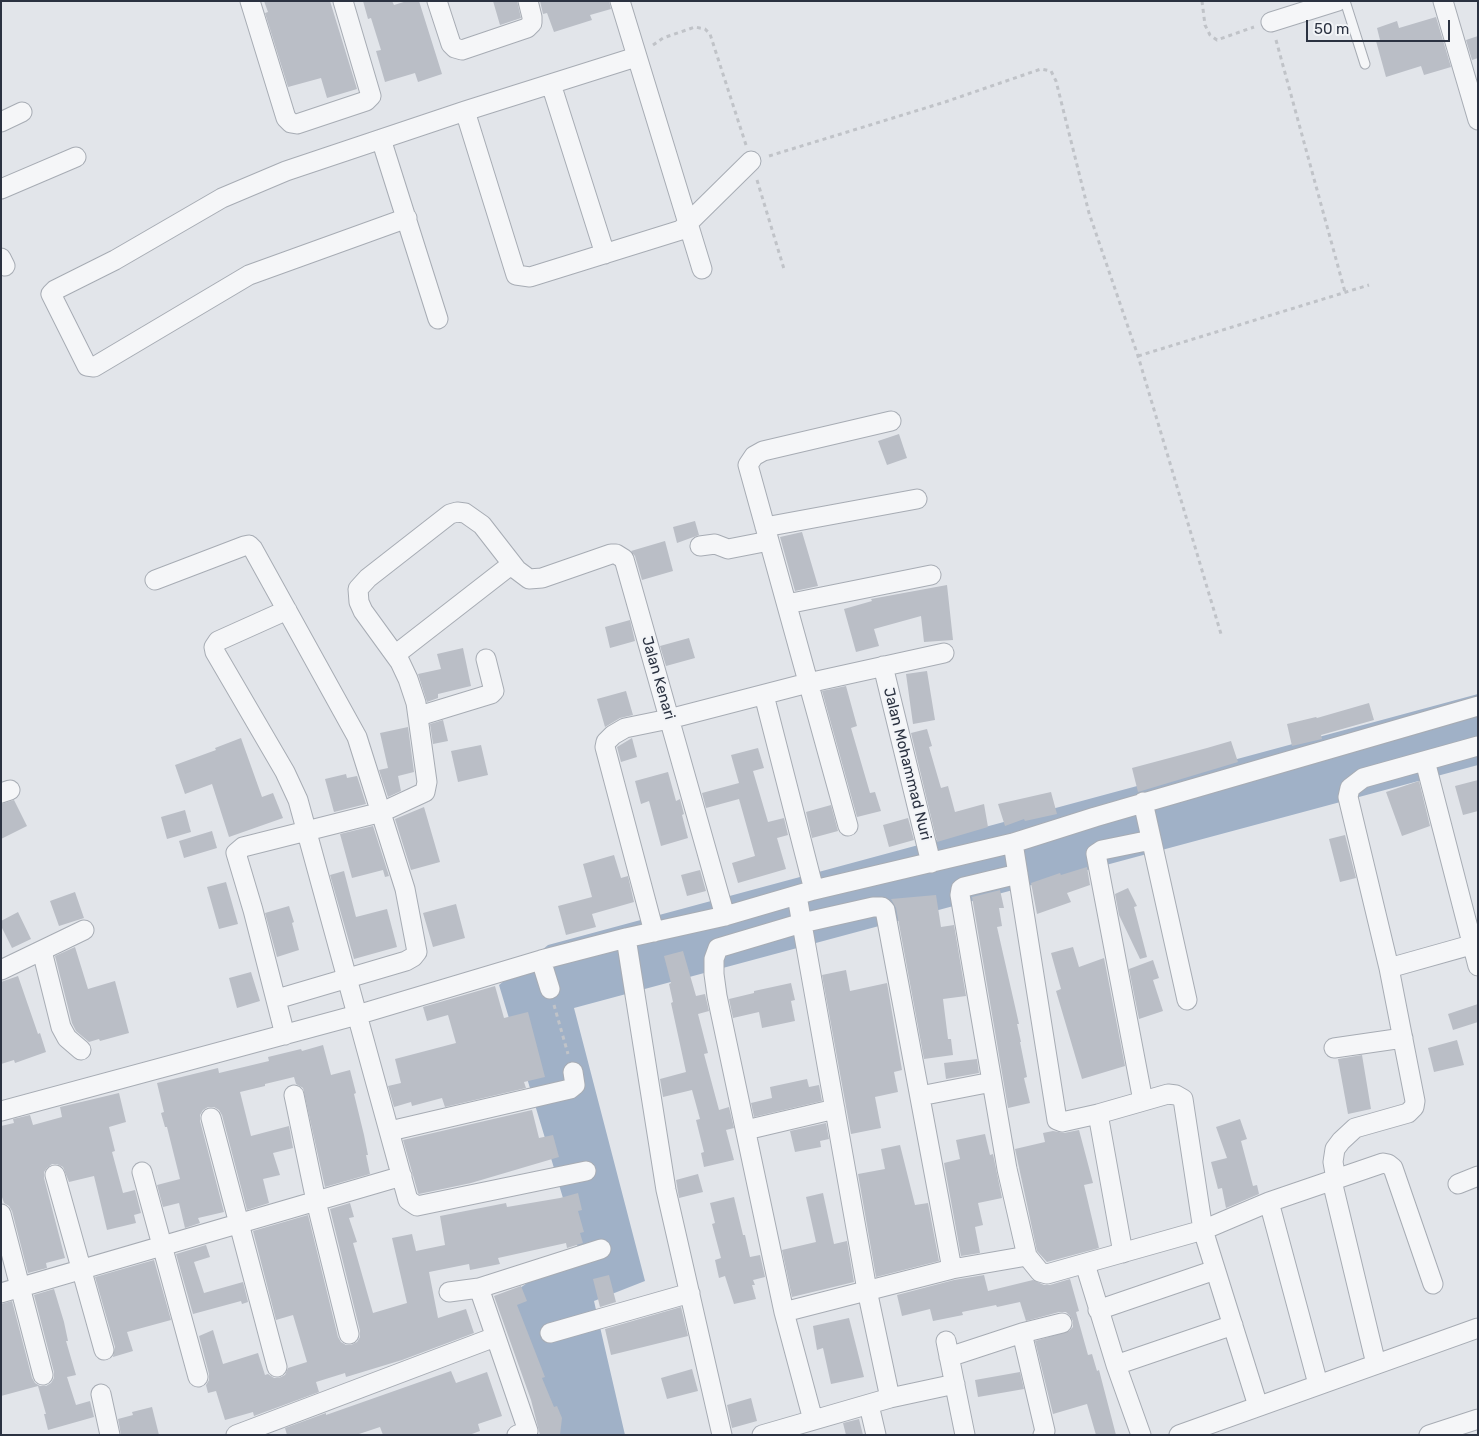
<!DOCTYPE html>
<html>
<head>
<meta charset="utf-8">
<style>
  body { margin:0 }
  #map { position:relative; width:1479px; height:1436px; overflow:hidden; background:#e2e5ea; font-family:Rubik,sans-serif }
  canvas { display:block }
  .frame { position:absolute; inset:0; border:2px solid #2b3241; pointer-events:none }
  .scale { position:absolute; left:1306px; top:20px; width:144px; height:22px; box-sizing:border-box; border:2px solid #2b3241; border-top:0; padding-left:6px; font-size:15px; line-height:18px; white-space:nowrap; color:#2b3241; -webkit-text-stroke:4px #f2f4f7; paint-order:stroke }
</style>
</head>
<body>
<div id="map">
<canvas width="1479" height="1436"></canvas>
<div class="frame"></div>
<div class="scale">50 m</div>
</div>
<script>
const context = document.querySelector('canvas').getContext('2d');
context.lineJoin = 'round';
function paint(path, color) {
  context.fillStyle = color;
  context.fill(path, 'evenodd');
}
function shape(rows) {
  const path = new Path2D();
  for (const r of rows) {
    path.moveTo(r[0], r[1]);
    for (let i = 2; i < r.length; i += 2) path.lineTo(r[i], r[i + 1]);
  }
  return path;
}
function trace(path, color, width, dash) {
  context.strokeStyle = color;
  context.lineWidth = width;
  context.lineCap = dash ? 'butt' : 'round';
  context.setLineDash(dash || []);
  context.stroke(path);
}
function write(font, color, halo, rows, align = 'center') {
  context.font = font + ' Rubik,sans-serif';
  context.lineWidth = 4;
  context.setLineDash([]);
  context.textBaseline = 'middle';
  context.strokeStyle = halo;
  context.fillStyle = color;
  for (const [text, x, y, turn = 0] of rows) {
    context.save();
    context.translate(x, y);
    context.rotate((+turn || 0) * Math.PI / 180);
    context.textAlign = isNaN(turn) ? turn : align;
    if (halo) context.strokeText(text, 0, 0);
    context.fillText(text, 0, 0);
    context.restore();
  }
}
paint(shape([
  [1478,694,1478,765,574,1008,645,1281,594,1301,625,1435,550,1435,504,1299,578,1248,499,985,548,945]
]), '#a0b1c7');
paint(shape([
  [264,1,330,1,357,89,327,98,321,78,288,87,265,13,268,12],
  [363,1,392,1,394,5,407,1,419,1,442,74,418,82,415,73,385,82,376,51,381,50,371,18,368,19],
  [493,1,517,1,521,18,500,25],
  [540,1,609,1,611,9,590,15,592,20,554,32,547,13,543,14],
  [1436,17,1451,67,1424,75,1421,66,1386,77,1376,41,1380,40,1377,28,1397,21,1399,28],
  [1478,36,1478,58,1472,60,1466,40],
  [899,434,907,458,887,465,878,441],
  [695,521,699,535,677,543,673,527],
  [802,532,818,586,795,591,780,537],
  [665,541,673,571,642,580,635,556,631,551],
  [947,585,953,640,924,642,921,616,874,629,879,646,856,652,844,609,872,601,871,599],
  [630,620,635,641,610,648,605,627],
  [689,638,695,658,666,666,660,646],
  [463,648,471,686,438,694,438,698,427,702,418,674,441,669,437,654],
  [927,671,935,720,913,724,906,674],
  [846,686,857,726,851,728,870,793,875,792,881,811,857,817,822,691],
  [626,691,633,715,620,718,605,727,597,699],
  [1369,703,1374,720,1321,735,1322,739,1292,746,1287,724,1316,717,1317,718],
  [443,720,448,741,433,744,430,724],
  [408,727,414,772,398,776,401,791,388,797,379,770,388,768,380,733],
  [927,729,932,746,929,747,941,788,948,786,955,812,984,804,988,827,937,842,911,733],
  [241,738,262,797,273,793,283,818,229,837,212,784,185,794,175,765,216,750,215,748],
  [632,738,637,757,621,762,617,747],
  [1231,741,1238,762,1138,792,1132,768,1207,748],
  [481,745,488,775,458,782,451,751],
  [758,748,764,768,753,771,768,822,784,818,788,835,777,838,786,869,738,883,732,863,755,856,739,799,706,808,702,793,739,783,731,755],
  [668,772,676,801,680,799,684,814,682,815,688,838,661,846,649,801,641,804,635,781],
  [346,774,347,778,357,776,366,804,334,812,325,779],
  [1478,780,1478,811,1463,815,1455,786],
  [1419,781,1430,826,1402,836,1386,792],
  [1051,792,1057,814,1025,821,1024,819,1005,826,998,804],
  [14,800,27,826,1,839,1,804],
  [831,805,838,831,812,838,806,812],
  [424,807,440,862,411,870,395,819],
  [185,810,191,832,167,839,161,817],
  [908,818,914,840,889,847,883,825],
  [373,826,389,876,385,877,383,870,352,878,340,834],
  [212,831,217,848,184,858,179,841],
  [1345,835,1356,878,1340,882,1329,839],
  [614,855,621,878,628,876,634,902,592,914,596,927,566,935,558,906,592,897,583,864],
  [1087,867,1090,885,1067,893,1071,902,1037,914,1031,883,1060,873,1061,875],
  [700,870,706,891,687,896,681,875],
  [344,871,356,917,387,909,397,947,354,959,330,875],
  [226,882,238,924,219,929,207,887],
  [1128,888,1137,906,1134,907,1147,957,1140,959,1119,915,1115,894],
  [1000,890,1004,908,999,908,1002,926,997,927,1019,1024,1017,1024,1021,1042,1020,1042,1027,1077,1024,1078,1030,1103,1008,1108,972,897],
  [75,892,84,918,59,926,50,901],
  [936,895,941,927,954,925,966,996,943,999,948,1039,951,1039,953,1055,924,1059,896,908,891,899],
  [456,904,465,938,433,947,423,913],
  [289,906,294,922,292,923,299,950,277,957,265,913],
  [18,912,31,939,12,948,1,926,1,921],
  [75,947,88,989,115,981,129,1033,100,1041,99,1039,89,1042,76,1031,72,1023,55,956],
  [1073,947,1079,967,1104,958,1125,1066,1082,1079,1056,991,1061,989,1051,953],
  [683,951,696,996,705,994,709,1011,698,1014,708,1053,704,1054,719,1110,729,1107,734,1128,726,1130,734,1160,704,1167,701,1153,704,1152,696,1120,700,1119,692,1090,663,1097,660,1079,686,1072,671,1003,673,1002,669,984,671,983,664,956],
  [1153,960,1159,978,1153,980,1163,1011,1139,1019,1129,969],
  [846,970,850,991,887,983,902,1070,894,1072,898,1092,875,1097,881,1128,851,1134,822,975],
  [251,972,260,1001,237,1008,229,978],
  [18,976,38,1034,40,1033,46,1052,15,1063,14,1060,1,1064,1,982],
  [791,983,795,1000,791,1001,795,1021,762,1028,759,1012,733,1018,729,999,754,993,754,991],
  [495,986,504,1018,528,1012,545,1077,524,1082,526,1088,445,1107,442,1098,412,1106,411,1102,394,1107,388,1086,401,1083,395,1059,456,1043,448,1015,427,1021,423,1007],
  [1478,1004,1478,1022,1453,1030,1448,1014],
  [1457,1040,1464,1065,1434,1072,1428,1048],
  [323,1045,331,1075,350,1070,356,1093,354,1094,364,1135,368,1155,366,1155,370,1174,325,1187,303,1088,296,1084,294,1077,265,1084,265,1086,240,1092,251,1136,289,1126,293,1148,273,1153,280,1175,263,1179,269,1203,247,1210,222,1115,219,1110,214,1107,208,1107,203,1110,200,1115,200,1121,224,1212,198,1218,200,1223,185,1228,179,1203,163,1207,157,1185,180,1179,167,1127,165,1127,161,1113,164,1112,157,1083,218,1068,219,1073,269,1061,268,1057,301,1049,302,1051],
  [1362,1055,1371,1109,1348,1114,1338,1059],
  [977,1059,979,1073,946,1079,944,1063],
  [807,1079,809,1087,819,1085,822,1101,754,1117,751,1103,772,1098,770,1087],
  [119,1093,126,1122,109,1127,115,1151,112,1152,123,1193,135,1190,141,1213,134,1215,136,1223,107,1230,94,1176,69,1182,63,1167,57,1164,52,1164,47,1168,44,1172,44,1178,65,1258,46,1263,47,1268,28,1273,12,1211,9,1206,4,1203,1,1194,1,1126,14,1123,13,1119,30,1115,33,1125,62,1117,60,1107],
  [532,1110,539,1138,553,1135,559,1157,471,1183,419,1194,418,1193,403,1140],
  [1240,1119,1247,1139,1241,1141,1253,1186,1257,1185,1259,1194,1226,1208,1222,1188,1218,1189,1211,1162,1227,1158,1216,1127],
  [826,1123,829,1139,820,1141,821,1147,795,1152,790,1131],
  [1079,1130,1093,1183,1084,1185,1099,1248,1047,1262,1037,1251,1015,1149,1045,1142,1043,1133,1053,1131,1064,1133],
  [985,1134,990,1155,993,1154,1002,1198,978,1203,983,1225,975,1227,980,1253,961,1256,944,1163,960,1159,956,1140],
  [900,1145,915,1205,928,1203,939,1261,876,1277,858,1174,885,1169,881,1149],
  [698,1174,703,1192,679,1198,676,1180],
  [578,1193,582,1210,578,1211,584,1232,580,1233,583,1243,567,1248,566,1243,498,1258,500,1264,470,1270,469,1264,429,1272,438,1318,466,1309,474,1333,402,1360,346,1377,345,1373,316,1382,319,1392,254,1416,253,1412,225,1420,216,1391,208,1393,206,1385,209,1380,209,1374,199,1336,213,1330,223,1364,258,1353,265,1375,268,1374,274,1378,279,1378,285,1375,288,1368,307,1362,293,1315,276,1320,253,1231,308,1215,338,1337,341,1342,346,1345,351,1345,357,1342,360,1337,360,1331,330,1209,350,1203,354,1217,349,1218,357,1242,353,1243,373,1313,407,1303,392,1238,412,1234,416,1251,445,1245,440,1216,506,1203,507,1207,560,1198],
  [823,1193,834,1244,847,1241,854,1282,792,1297,782,1250,816,1242,806,1197],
  [734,1197,743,1235,745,1235,750,1257,760,1255,765,1277,753,1280,755,1285,752,1285,756,1299,734,1304,725,1276,719,1278,715,1260,721,1258,712,1224,715,1223,710,1203],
  [206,1245,210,1257,194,1262,204,1293,243,1282,248,1302,242,1304,241,1301,193,1314,176,1254],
  [154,1260,171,1320,127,1332,133,1351,113,1357,115,1347,95,1277],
  [609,1275,616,1302,600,1307,593,1279],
  [984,1275,988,1291,1033,1280,1044,1285,1050,1285,1070,1279,1079,1311,1076,1312,1088,1355,1092,1354,1097,1371,1099,1370,1116,1435,1096,1435,1087,1404,1053,1414,1035,1341,1069,1331,1073,1327,1073,1321,1070,1316,1066,1312,1059,1312,1026,1321,1020,1302,997,1307,996,1305,962,1312,963,1315,933,1321,930,1309,902,1316,897,1295,954,1280],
  [521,1286,527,1301,517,1305,545,1377,542,1378,554,1407,557,1406,562,1418,560,1435,540,1435,531,1400,494,1296],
  [54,1289,64,1322,68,1341,66,1341,76,1375,67,1377,76,1405,90,1401,94,1417,48,1430,44,1414,46,1414,38,1386,1,1396,1,1304,12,1301,32,1378,35,1383,40,1386,46,1386,51,1383,54,1378,54,1372,34,1295],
  [681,1307,688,1336,611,1355,605,1329],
  [849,1318,864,1377,831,1384,823,1348,817,1350,813,1326],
  [692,1369,698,1391,667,1399,661,1378],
  [451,1371,456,1383,487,1372,502,1416,478,1424,480,1431,469,1435,383,1435,380,1427,356,1435,287,1435,285,1428,326,1413,326,1415],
  [1020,1372,1024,1389,978,1397,975,1380],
  [751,1398,757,1421,732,1428,727,1405],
  [152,1407,159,1435,121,1435,118,1419,133,1415,132,1412],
  [859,1419,863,1435,846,1435,843,1423]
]), '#babec6');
const service = shape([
  [1345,1,1365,64]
]);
const minor = shape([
  [250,1,286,118,291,123,297,124,366,101,371,96,343,1],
  [437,1,451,44,455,48,462,50,527,28,532,23,532,17,528,1],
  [620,1,702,269],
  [1443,1,1478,120],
  [1271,22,1338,1],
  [551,84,605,254],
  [465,111,516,275,530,277,681,230,751,161],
  [1,122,22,112],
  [381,139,438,319],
  [1,189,76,157],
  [407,218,249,275,94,367,87,366,51,294,55,290,115,260,222,198,286,171,465,111,636,57],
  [1,258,5,266],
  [765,527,917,499],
  [700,546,715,544,728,549,769,541],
  [155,580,244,546,249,545,253,549,357,737,405,889,417,952,413,957,406,961,277,999],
  [787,604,931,575],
  [287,610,218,641,214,647,215,652,285,772,298,800,408,1200,417,1206,586,1171],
  [395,655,512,564],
  [883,666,931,863],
  [764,695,814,890],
  [419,716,491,694,494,691,486,659],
  [1425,761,1478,966],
  [1,793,10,790],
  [1143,802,1187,1000],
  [848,826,748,465,754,456,763,451,891,421],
  [1013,843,1057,1120,1062,1122,1098,1114,1168,1094,1176,1095,1183,1099,1203,1230,1258,1406],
  [1018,874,964,887,961,889,960,895,1007,1169,1027,1256],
  [797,896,867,1290,890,1398],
  [654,932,605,747,606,742,613,735,625,728,669,719,808,683,944,653],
  [626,938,666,1190,722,1435],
  [42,951,61,1027,67,1038,81,1050],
  [541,960,550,989],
  [1389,968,1478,943],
  [1,970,84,930],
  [285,1035,253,910,236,853,243,847,382,812,425,792,427,782,416,703,408,679,400,662,363,611,359,602,358,589,368,578,441,521,450,514,457,512,465,513,482,525,517,570,529,579,542,578,611,554,616,554,624,559,725,916],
  [1334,1048,1403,1038],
  [294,1095,316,1201,349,1334],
  [920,1096,992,1082],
  [1143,1101,1096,854,1102,850,1151,840],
  [1,1111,357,1015,541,960,626,938,725,916,814,890,1013,843,1095,817,1478,706],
  [1098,1114,1123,1253],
  [211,1118,277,1367],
  [746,1130,835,1109],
  [390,1131,570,1089,575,1085,573,1072],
  [142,1172,198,1377],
  [55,1175,104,1350],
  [1336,1179,1333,1162,1335,1149,1341,1141,1355,1128,1408,1113,1414,1107,1415,1101,1389,968,1348,797,1350,788,1363,778,1478,746],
  [1332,1181,1376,1364],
  [1458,1184,1478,1176],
  [1269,1202,1318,1384],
  [1,1214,43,1375],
  [1085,1264,1116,1365,1141,1435],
  [479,1288,528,1431,517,1435],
  [449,1292,479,1288,601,1249],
  [1,1293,402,1176],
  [1098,1310,1215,1270],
  [784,1312,952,1269,1027,1256,1040,1272,1047,1274,1203,1230,1269,1202,1383,1163,1388,1164,1393,1168,1433,1284],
  [550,1333,690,1293],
  [1022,1333,1045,1431,1043,1435],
  [946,1341,965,1435],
  [949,1357,1022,1333,1062,1323],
  [1116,1365,1233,1325],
  [101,1394,110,1435],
  [869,1405,876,1435],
  [813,1420,784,1312,717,996,714,974,714,959,718,948,802,923,873,907,882,907,885,910,952,1269],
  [236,1435,495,1337],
  [762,1435,890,1398,955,1384],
  [1179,1435,1478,1328],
  [1429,1435,1478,1419]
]);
trace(service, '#a7acb4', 11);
trace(minor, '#a7acb4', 21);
trace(shape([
  [1202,1,1205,25,1210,35,1217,40,1254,27],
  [1276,40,1345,292],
  [653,45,663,38,695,27,705,29,710,34,746,145],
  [769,156,945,102,1041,69,1051,71,1056,81,1089,213,1138,356,1221,634],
  [757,180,784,269],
  [1138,356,1369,285],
  [554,1005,568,1054]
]), '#c0c3c8', 3, [4, 4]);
trace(service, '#f5f6f8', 9);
trace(minor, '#f5f6f8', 19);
write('15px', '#2b3241', '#f2f4f7', [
  ["Jalan Kenari",658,678,74],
  ["Jalan Mohammad Nuri",907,764,76]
]);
</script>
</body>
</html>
